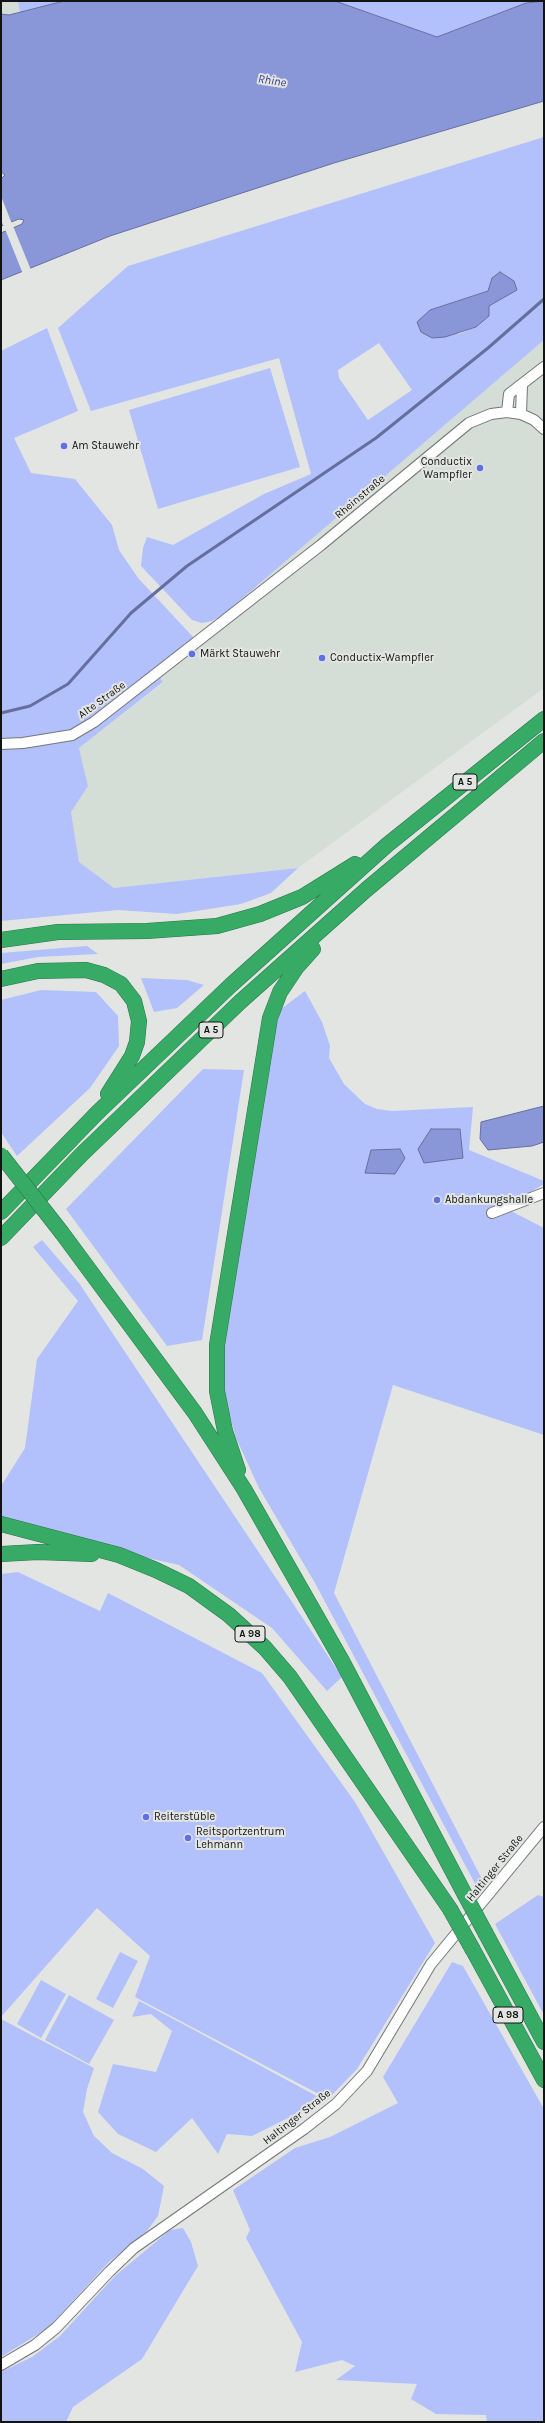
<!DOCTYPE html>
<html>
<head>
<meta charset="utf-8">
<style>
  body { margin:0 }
  #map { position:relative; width:545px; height:2423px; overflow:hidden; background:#e3e5e3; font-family:Karla,sans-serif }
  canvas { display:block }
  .frame { position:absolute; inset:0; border:2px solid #121313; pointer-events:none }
</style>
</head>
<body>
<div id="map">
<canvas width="545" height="2423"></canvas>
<div class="frame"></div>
</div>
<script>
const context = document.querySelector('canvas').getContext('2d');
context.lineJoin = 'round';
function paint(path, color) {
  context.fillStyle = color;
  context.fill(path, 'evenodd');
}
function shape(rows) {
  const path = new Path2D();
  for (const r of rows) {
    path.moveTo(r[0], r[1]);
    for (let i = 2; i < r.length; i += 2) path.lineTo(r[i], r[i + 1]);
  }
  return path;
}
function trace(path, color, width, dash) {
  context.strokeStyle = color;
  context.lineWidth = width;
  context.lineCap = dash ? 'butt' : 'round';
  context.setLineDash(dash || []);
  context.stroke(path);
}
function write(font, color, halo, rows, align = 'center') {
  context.font = font + ' Karla,sans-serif';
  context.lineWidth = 4;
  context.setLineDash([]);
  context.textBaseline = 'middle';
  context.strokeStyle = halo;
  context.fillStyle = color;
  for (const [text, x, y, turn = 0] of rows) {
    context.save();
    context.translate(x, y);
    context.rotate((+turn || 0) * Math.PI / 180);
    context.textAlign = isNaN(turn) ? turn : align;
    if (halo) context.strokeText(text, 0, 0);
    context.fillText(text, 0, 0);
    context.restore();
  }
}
paint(shape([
  [1,1,18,1,20,12,9,15,1,14],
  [544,340,544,688,298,868,114,888,79,862,71,811,88,786,79,748,163,683,153,669,224,614]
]), '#d4ddd6');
paint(shape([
  [18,1,64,1,20,12],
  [335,1,531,1,437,37],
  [544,137,544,340,224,614,212,621,202,623,192,620,141,566,143,548,147,537,173,545,264,494,311,474,279,358,91,411,58,328,128,266],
  [492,278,517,290,489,306,489,316,476,327,459,334,430,310,488,291],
  [379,343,412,390,368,420,339,378,338,370],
  [47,328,78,411,14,438,31,473,75,479,112,525,119,550,138,578,194,638,153,669,163,682,79,748,88,786,71,812,79,862,114,888,298,868,271,893,241,904,177,914,118,910,1,921,1,351],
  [270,368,300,467,158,509,129,410],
  [87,946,98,954,38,957,1,964,1,953],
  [141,978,187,980,204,985,177,1008,154,1012],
  [41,990,96,992,118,1016,119,1046,90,1088,17,1156,1,1132,1,1000],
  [305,991,322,1022,330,1046,329,1058,344,1084,365,1104,377,1109,392,1111,473,1107,469,1150,544,1181,544,1184,505,1208,544,1228,544,1435,393,1385,334,1593,484,1883,479,1891,315,1583,259,1488,236,1438,223,1391,223,1342,275,1031,281,1009],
  [203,1069,244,1070,202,1340,167,1346,66,1209],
  [42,1240,79,1283,342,1677,327,1691,272,1628,179,1565,28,1531,1,1518,1,1486,25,1448,37,1359,78,1301,33,1247],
  [18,1572,100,1611,108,1593,262,1673,355,1802,435,1943,357,2069,328,2099,135,1997,150,1956,97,1908,1,2017,1,1574],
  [538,1895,544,1897,544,2015,495,1924],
  [120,1952,138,1961,113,2008,96,1999],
  [452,1962,463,1966,544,2109,544,2422,487,2422,486,2415,436,2414,411,2399,417,2384,336,2380,355,2366,342,2360,295,2372,302,2342,246,2238,250,2230,233,2190,295,2148,330,2137,398,2103,383,2077],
  [41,1980,66,1994,41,2038,17,2024],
  [69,1995,114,2020,89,2064,45,2040],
  [139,2001,181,2023,324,2100,252,2136,227,2134,218,2154,192,2118,156,2152,118,2134,98,2112,113,2064,156,2072,172,2031,151,2014,132,2017],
  [1,2019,94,2068,87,2089,83,2112,94,2136,112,2153,143,2169,164,2186,158,2216,147,2231,108,2263,48,2328,1,2357],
  [183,2228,191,2242,198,2266,142,2359,73,2407,66,2422,1,2422,1,2372,32,2357,60,2336,115,2276,170,2230]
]), '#b2c0fc');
const water = shape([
  [64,1,335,1,437,37,526,3,544,1,544,101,334,163,110,236,1,280,1,233,22,224,24,220,19,219,1,226,1,179,5,175,1,172,1,14,9,15,64,1],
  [500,272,514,281,517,290,489,306,489,316,476,327,445,337,432,338,421,332,417,322,430,310,488,291,492,278,500,272],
  [544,1106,544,1142,532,1146,488,1150,480,1139,481,1122,544,1106],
  [431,1129,460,1129,463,1158,424,1163,418,1149,431,1129],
  [400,1149,405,1158,395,1174,365,1173,371,1150,400,1149]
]);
paint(water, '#8997d9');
trace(water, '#656f9e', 1);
paint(shape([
  [1,196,12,224,4,227,1,220],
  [13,226,31,270,23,274,5,229]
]), '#e3e5e3');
trace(shape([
  [1,713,30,706,68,684,131,613,187,566,376,438,488,348,544,299]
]), '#656f9e', 3);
const minor = shape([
  [507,412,509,394,544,367],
  [521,414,522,385],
  [1,744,23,743,72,735,94,722,321,545,469,423,491,414,507,412,521,414,534,420,544,429],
  [492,1213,544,1193],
  [1,2365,35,2345,56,2328,109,2272,134,2248,304,2129,336,2104,367,2071,431,1964,544,1827]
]);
const highway = shape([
  [1,940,58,932,147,931,217,926,260,914,302,897,355,864],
  [1,979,38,971,86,970,104,975,121,984,134,1001,139,1021,137,1042,132,1056,108,1094],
  [1,1212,97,1113,231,985,387,845,544,719],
  [62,1233,195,1413,244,1489,342,1661,464,1893],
  [1,1238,82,1154,240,1002,367,889,544,741],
  [238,1470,225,1431,217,1391,217,1345,270,1018,280,992,296,968,313,949],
  [1,1524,119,1555,156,1570,189,1586,229,1615,265,1648,290,1677,450,1909],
  [1,1554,38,1552,92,1554],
  [486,1934,544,2042],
  [473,1950,544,2080]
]);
trace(minor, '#747775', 12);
trace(highway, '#2a7649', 16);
trace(minor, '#fff', 10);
trace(highway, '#37ab66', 15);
const highwayBridge = shape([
  [1,1155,62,1233],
  [464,1893,486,1934],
  [450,1909,473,1950]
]);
trace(highwayBridge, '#2a7649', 16, []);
trace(highwayBridge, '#37ab66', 15);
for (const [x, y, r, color] of [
  [64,446,4,"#616fe7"],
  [480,468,4,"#616fe7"],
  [192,654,4,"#616fe7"],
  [322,658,4,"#616fe7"],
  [437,1200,4,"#616fe7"],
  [146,1817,4,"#616fe7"],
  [188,1838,4,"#616fe7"]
]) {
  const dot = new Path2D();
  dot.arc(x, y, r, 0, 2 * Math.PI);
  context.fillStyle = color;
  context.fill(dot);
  trace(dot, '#e3e5e3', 1.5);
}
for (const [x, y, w] of [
  [465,782,24],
  [211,1030,24],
  [250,1634,30],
  [508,2015,30]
]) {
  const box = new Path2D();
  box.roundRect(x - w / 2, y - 8, w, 16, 3);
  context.fillStyle = '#e3e5e3';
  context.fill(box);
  trace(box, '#121313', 1);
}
write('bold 10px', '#121313', null, [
  ["A 5",465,782],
  ["A 5",211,1030],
  ["A 98",250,1634],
  ["A 98",508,2015]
]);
write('11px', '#121313', '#e3e5e3', [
  ["Am Stauwehr",72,446],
  ["Conductix",472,462,"right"],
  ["Wampfler",472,475,"right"],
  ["Märkt Stauwehr",200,654],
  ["Conductix-Wampfler",330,658],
  ["Abdankungshalle",445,1200],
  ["Reiterstüble",154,1817],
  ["Reitsportzentrum",196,1832],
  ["Lehmann",196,1845]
], 'left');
write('11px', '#121313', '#e3e5e3', [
  ["Rheinstraße",360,497,-40],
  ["Alte Straße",102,700,-36],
  ["Haltinger Straße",495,1868,-51],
  ["Haltinger Straße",297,2117,-38]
]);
write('italic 12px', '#333a88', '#e3e5e3', [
  ["Rhine",272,81,9]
]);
</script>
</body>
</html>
